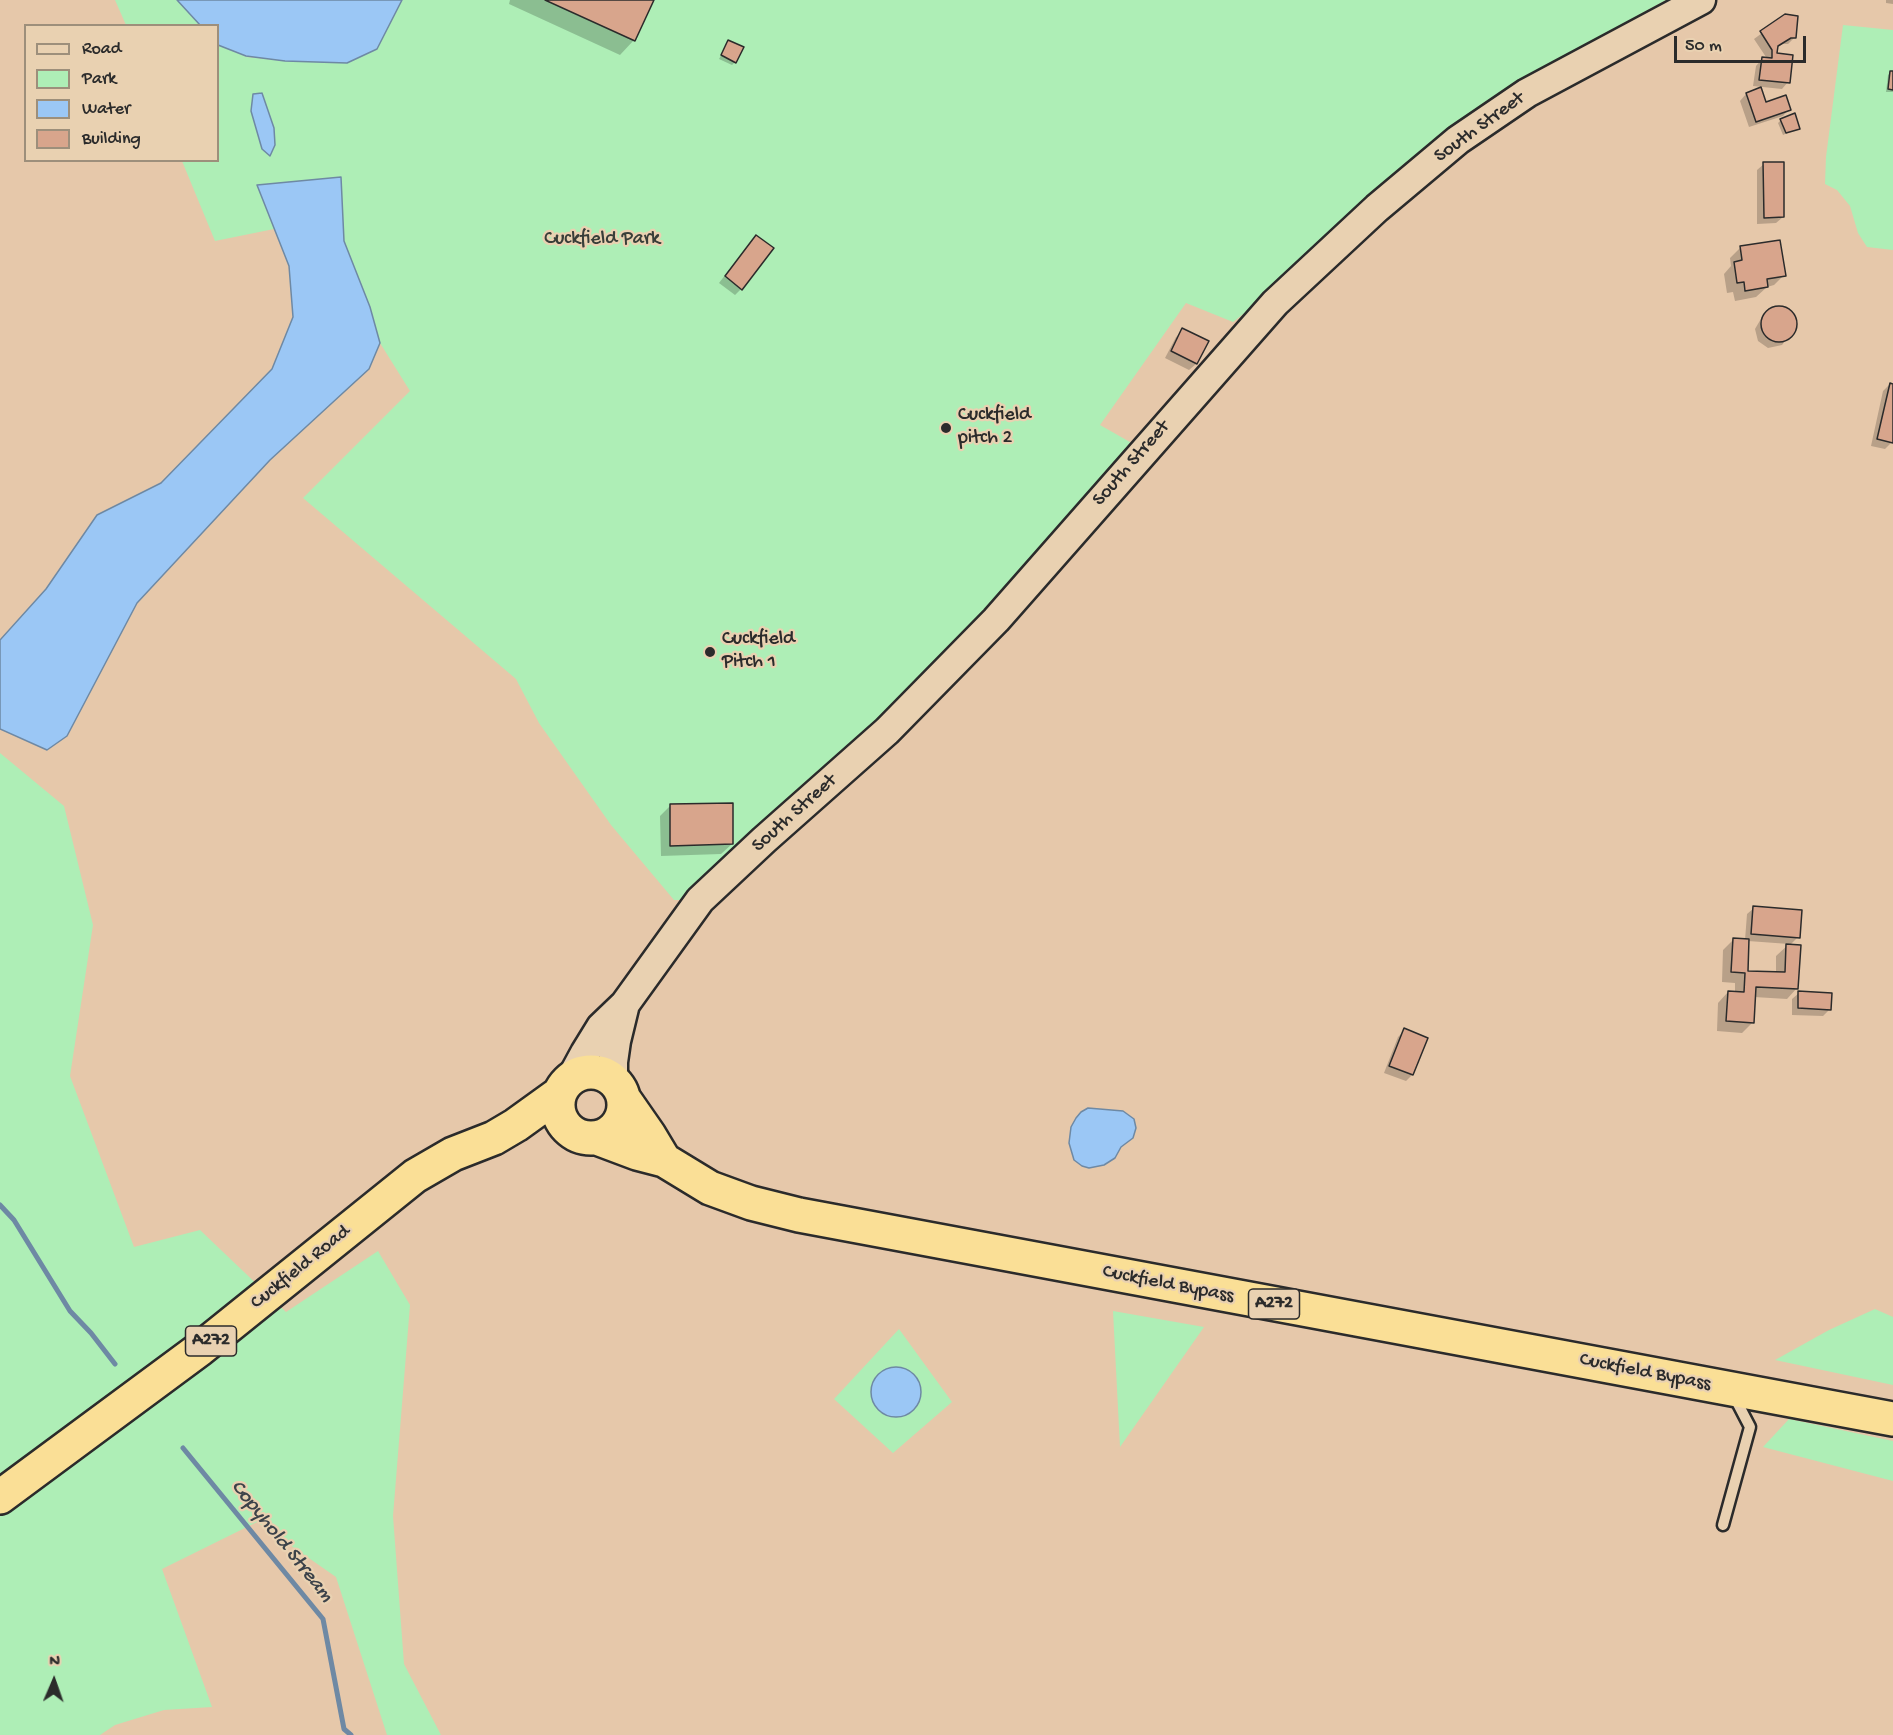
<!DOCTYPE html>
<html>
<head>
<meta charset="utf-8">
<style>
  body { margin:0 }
  #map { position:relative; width:1893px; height:1735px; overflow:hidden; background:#e6c8aa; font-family:"Gochi Hand",sans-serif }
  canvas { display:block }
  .legend { position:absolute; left:24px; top:24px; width:195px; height:138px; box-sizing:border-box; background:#e9d1b1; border:2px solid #9d8f7b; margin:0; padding:8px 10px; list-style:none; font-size:18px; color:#2b2b2b }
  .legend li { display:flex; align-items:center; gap:12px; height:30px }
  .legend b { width:30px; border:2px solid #9d8f7b }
  .north { position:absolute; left:24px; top:1651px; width:60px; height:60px; -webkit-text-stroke:4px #e9d1b1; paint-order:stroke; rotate:2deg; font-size:16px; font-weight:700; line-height:24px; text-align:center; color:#2b2b2b }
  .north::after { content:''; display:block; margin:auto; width:21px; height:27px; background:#2b2b2b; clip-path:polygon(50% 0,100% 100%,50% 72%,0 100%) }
  .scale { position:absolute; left:1674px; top:36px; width:132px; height:27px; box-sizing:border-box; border:3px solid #2b2b2b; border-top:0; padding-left:8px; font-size:18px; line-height:21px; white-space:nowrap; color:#2b2b2b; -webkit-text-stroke:4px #e9d1b1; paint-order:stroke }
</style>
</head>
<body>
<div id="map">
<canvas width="1893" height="1735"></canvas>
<ul class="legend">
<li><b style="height:8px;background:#e9d1b1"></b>Road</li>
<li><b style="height:16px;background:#aeeeb6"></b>Park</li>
<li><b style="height:16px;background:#9bc7f5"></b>Water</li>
<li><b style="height:16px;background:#d8a58c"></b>Building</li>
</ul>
<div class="north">N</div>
<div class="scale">50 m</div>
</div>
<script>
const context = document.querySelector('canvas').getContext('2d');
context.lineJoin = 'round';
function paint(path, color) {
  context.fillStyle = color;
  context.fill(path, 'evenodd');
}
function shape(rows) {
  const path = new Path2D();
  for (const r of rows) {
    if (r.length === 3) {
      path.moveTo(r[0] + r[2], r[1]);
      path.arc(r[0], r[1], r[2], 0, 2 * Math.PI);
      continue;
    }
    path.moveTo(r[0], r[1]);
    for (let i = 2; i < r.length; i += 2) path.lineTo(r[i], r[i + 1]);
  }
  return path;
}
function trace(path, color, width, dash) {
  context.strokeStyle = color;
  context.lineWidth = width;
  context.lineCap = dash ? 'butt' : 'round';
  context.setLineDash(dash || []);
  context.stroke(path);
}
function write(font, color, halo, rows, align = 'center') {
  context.font = font + ' "Gochi Hand",sans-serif';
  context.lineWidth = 4.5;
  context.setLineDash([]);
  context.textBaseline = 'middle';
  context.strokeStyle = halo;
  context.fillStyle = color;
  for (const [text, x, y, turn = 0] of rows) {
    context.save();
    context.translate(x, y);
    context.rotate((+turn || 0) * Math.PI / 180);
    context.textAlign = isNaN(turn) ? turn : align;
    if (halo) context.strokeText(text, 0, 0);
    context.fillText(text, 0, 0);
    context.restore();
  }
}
paint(shape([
  [115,0,177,0,200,25,126,25],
  [402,0,1666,0,1507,88,1440,135,1353,209,1260,301,1233,322,1186,303,1100,425,1144,450,700,900,674,900,611,825,539,723,516,679,303,498,410,391,380,343,370,307,344,241,341,177,257,185,274,229,215,241,182,161,218,160,218,45,247,57,285,61,347,63,377,49],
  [1843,25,1893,30,1893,250,1867,247,1858,233,1850,206,1837,190,1825,184,1826,157],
  [0,753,64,806,93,925,70,1076,134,1247,200,1230,286,1312,378,1251,410,1305,393,1516,404,1664,441,1735,387,1735,336,1577,257,1522,162,1569,212,1707,164,1710,115,1725,100,1735,0,1735],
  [1875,1309,1893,1317,1893,1385,1775,1360,1829,1330],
  [1113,1311,1204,1327,1120,1447],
  [899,1329,952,1402,893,1453,834,1399],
  [1789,1419,1893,1441,1893,1481,1763,1447]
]), '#aeeeb6');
const water = shape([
  [177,0,402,0,377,49,347,63,285,61,246,56,218,45,218,26,200,25,177,0],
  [262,93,274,128,275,145,270,156,262,149,251,111,253,94,262,93],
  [341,177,344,241,370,307,380,343,369,369,270,460,137,603,67,736,47,750,0,729,0,640,46,589,97,515,161,483,272,369,293,317,289,266,257,185,341,177],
  [1088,1108,1123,1111,1134,1119,1136,1128,1133,1138,1121,1147,1115,1158,1104,1165,1089,1168,1082,1166,1074,1160,1069,1143,1071,1127,1076,1118,1081,1112,1088,1108],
  [896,1392,25]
]);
paint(water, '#9bc7f5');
trace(water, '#6e89a4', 1.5);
paint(shape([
  [510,0,652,0,634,40,620,55,509,4],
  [1886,0,1893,0,1893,4,1886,3],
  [1785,16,1794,38,1788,44,1783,44,1776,48,1775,55,1788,82,1782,89,1753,86,1756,66,1762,59,1768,60,1754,39],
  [729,41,735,62,732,65,719,59],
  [1891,72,1893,73,1893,92,1886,92,1888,75],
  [1746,94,1765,104,1789,109,1783,116,1749,127,1740,101],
  [1781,120,1798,128,1783,135,1778,123],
  [1764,164,1783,217,1776,223,1757,224,1757,170],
  [750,243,741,289,735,295,719,283],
  [1740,248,1784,275,1774,285,1767,287,1756,297,1735,301,1733,292,1727,293,1724,274,1731,266,1730,258],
  [1782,307,1794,314,1796,326,1782,345,1768,348,1758,341,1755,329,1762,317,1769,309],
  [1183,330,1207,342,1196,364,1189,370,1165,358,1176,337],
  [1890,384,1893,385,1893,441,1885,449,1871,446,1883,391],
  [670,806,732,844,721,854,661,856,660,816],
  [1754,908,1798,937,1790,945,1797,988,1787,999,1754,997,1753,1022,1742,1033,1717,1031,1718,1003,1728,992,1735,993,1735,983,1722,982,1723,950,1733,940,1745,940,1747,914],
  [1748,941,1789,944,1776,956,1776,973,1746,972],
  [1799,993,1830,1009,1823,1016,1792,1015,1792,999],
  [1405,1030,1412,1075,1406,1081,1384,1073,1398,1037]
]), '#0003');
trace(shape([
  [0,1205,14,1220,70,1311,91,1333,115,1364],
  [183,1448,323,1619,344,1729,351,1735]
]), '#6e89a4', 5);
const building = shape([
  [545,0,654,0,635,41,545,0],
  [1785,14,1798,16,1796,38,1791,38,1778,46,1777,53,1793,55,1790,83,1759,80,1762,57,1772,58,1772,50,1760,31,1785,14],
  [728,40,744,47,736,63,721,55,728,40],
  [1890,71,1893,71,1893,90,1888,89,1890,71],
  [1761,87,1766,102,1786,95,1791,110,1756,122,1746,93,1761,87],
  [1795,113,1800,129,1786,133,1780,119,1795,113],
  [1763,162,1784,162,1784,217,1764,218,1763,162],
  [756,235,774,248,742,290,725,276,756,235],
  [1780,240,1786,276,1767,279,1768,287,1745,291,1744,282,1737,283,1734,262,1742,260,1740,246,1780,240],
  [1779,324,18],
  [1182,328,1209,341,1197,364,1171,351,1182,328],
  [1890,383,1893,384,1893,443,1877,439,1890,383],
  [733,803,733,844,670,846,670,804,733,803],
  [1753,906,1802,910,1800,938,1751,934,1753,906],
  [1733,938,1749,939,1748,971,1785,972,1786,944,1801,945,1798,989,1756,987,1754,1023,1726,1021,1728,991,1744,992,1745,973,1731,972,1733,938],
  [1798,991,1832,993,1831,1010,1798,1008,1798,991],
  [1404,1028,1428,1038,1413,1075,1389,1066,1404,1028]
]);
paint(building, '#d8a58c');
trace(building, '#2b2b2b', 1.5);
const lane = shape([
  [1723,1525,1750,1427,1737,1402,1739,1394]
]);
const secondary = shape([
  [572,1077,585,1053,601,1027,625,1004,700,900,764,840,887,731,996,620,1275,303,1377,208,1458,140,1527,93,1701,0],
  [613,1080,613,1062,616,1041,625,1004]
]);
const highway = shape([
  [591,1105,33],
  [624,1099,649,1135,664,1160],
  [597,1138,637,1153,664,1160,710,1188,751,1203,799,1215,1893,1419],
  [0,1497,200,1349,415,1176,453,1154,494,1138,516,1125,559,1094]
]);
trace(lane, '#2b2b2b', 15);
trace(secondary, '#2b2b2b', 33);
trace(highway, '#2b2b2b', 38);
trace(lane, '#e9d1b1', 10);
trace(secondary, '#e9d1b1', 28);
trace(highway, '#fadf96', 33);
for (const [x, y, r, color] of [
  [946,428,6,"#2b2b2b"],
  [710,652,6,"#2b2b2b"]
]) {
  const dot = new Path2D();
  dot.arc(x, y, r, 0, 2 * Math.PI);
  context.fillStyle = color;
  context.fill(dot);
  trace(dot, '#e9d1b1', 2);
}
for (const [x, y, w] of [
  [1274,1304,51],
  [211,1341,51]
]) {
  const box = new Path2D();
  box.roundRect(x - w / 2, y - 15, w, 30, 4.5);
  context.fillStyle = '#e9d1b1';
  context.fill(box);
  trace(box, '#2b2b2b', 1.5);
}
write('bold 18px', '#2b2b2b', null, [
  ["A272",1274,1304],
  ["A272",211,1341]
]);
write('20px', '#2b2b2b', '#e9d1b1', [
  ["South Street",1480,128,-36],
  ["South Street",1132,464,-49],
  ["South Street",795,814,-42],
  ["Cuckfield Road",301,1268,-39],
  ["Cuckfield Bypass",1168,1285,11],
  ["Cuckfield Bypass",1645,1373,11]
]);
write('20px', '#383e39', '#e9d1b1', [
  ["Cuckfield Park",602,240]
]);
write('20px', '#2b2b2b', '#e9d1b1', [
  ["Cuckfield",958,416],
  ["pitch 2",958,439],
  ["Cuckfield",722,640],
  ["Pitch 1",722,663]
], 'left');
write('italic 21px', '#3c4249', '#e9d1b1', [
  ["Copyhold Stream",281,1542,51]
]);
</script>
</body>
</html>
